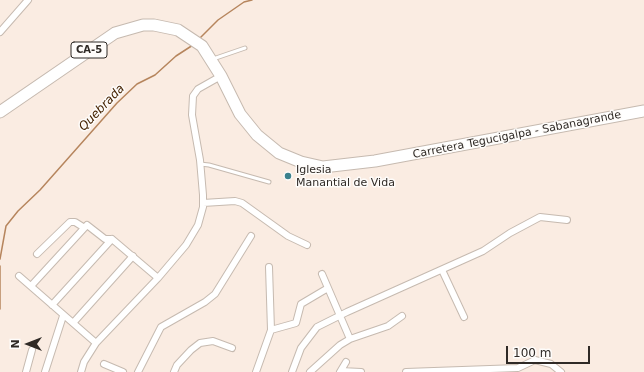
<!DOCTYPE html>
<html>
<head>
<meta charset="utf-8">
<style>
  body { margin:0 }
  #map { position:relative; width:644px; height:372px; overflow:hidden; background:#faece2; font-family:"DejaVu Sans",sans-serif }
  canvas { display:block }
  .north { position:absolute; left:8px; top:324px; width:40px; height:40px; -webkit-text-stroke:3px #fefcfa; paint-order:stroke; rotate:270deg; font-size:11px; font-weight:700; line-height:16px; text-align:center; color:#2f2a26 }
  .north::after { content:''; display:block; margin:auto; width:14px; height:18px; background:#2f2a26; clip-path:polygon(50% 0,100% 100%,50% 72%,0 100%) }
  .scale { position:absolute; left:506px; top:346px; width:84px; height:18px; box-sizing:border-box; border:2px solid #2f2a26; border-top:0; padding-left:5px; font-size:12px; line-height:14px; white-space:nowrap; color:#2f2a26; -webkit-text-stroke:3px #fefcfa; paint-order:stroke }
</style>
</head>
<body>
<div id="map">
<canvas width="644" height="372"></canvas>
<div class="north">N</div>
<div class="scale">100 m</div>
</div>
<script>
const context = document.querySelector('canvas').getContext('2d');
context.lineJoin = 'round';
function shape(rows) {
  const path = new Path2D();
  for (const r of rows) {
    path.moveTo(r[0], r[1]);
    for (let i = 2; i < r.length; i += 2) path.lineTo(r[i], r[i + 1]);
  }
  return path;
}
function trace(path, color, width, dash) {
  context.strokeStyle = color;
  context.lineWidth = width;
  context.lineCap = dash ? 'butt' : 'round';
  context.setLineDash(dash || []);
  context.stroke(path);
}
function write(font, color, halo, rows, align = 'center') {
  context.font = font + ' "DejaVu Sans",sans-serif';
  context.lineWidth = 3;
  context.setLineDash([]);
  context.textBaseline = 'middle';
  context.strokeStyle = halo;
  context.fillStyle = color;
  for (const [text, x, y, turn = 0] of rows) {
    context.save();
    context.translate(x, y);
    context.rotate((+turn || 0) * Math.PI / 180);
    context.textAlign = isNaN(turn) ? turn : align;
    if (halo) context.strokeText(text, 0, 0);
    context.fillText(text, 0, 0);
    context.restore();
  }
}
trace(shape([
  [200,38,218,20,244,2,252,0],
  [0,259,6,226,18,211,40,190,117,103,137,84,155,75,176,56,193,45],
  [0,266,0,309]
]), '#b6855d', 1.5);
const lane = shape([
  [213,59,245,48],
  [200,164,209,165,269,182]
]);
const street = shape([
  [0,32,28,0],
  [203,203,235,201,242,203,288,236,307,245],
  [37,254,70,222,75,222,83,227],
  [442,270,464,317],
  [322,274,350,339],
  [19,276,96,343],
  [31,286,87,225,105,239,112,239,158,278],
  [52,305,112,239],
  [73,323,133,256],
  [271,330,296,323,301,304,328,288],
  [104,364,123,372],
  [341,371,361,372],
  [26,372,32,350],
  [45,372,63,316],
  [81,372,84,362,96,343,158,278,186,245,198,225,203,207,203,195,200,160,192,115,193,96,198,89,221,76],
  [138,372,161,327,205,302,215,294,251,236],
  [174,372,177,365,191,350,200,343,213,341,232,348],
  [256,372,271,330,269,267],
  [292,372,301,348,317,327,347,312,483,251,510,233,540,217,567,220],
  [310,372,340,345,350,339,388,326,402,316],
  [340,372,346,362],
  [406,372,518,368,535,360,551,364,561,372]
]);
const highway = shape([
  [0,112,115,33,143,25,154,25,178,30,202,46,221,76,240,114,257,135,279,153,301,162,323,167,375,161,644,111]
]);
trace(lane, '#c6bab0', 5);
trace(street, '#c6bab0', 8);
trace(highway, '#c6bab0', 13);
trace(lane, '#fff', 3);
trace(street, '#fff', 6);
trace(highway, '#fff', 11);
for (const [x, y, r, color] of [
  [288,176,4,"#3b818d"]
]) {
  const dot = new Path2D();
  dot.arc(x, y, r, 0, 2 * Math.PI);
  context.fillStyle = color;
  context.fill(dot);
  trace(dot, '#fefcfa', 1.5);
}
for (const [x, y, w] of [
  [89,50,36]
]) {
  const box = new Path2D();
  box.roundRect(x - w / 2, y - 8, w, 16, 3);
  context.fillStyle = '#fefcfa';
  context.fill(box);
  trace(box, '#2f2a26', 1);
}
write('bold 10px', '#2f2a26', null, [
  ["CA-5",89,50]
]);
write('11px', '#2f2a26', '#fefcfa', [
  ["Carretera Tegucigalpa - Sabanagrande",517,135,-11]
]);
write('11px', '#2f2a26', '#fefcfa', [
  ["Iglesia",296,170],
  ["Manantial de Vida",296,183]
], 'left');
write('italic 12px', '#462403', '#fefcfa', [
  ["Quebrada",102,108,-46]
]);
</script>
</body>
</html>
